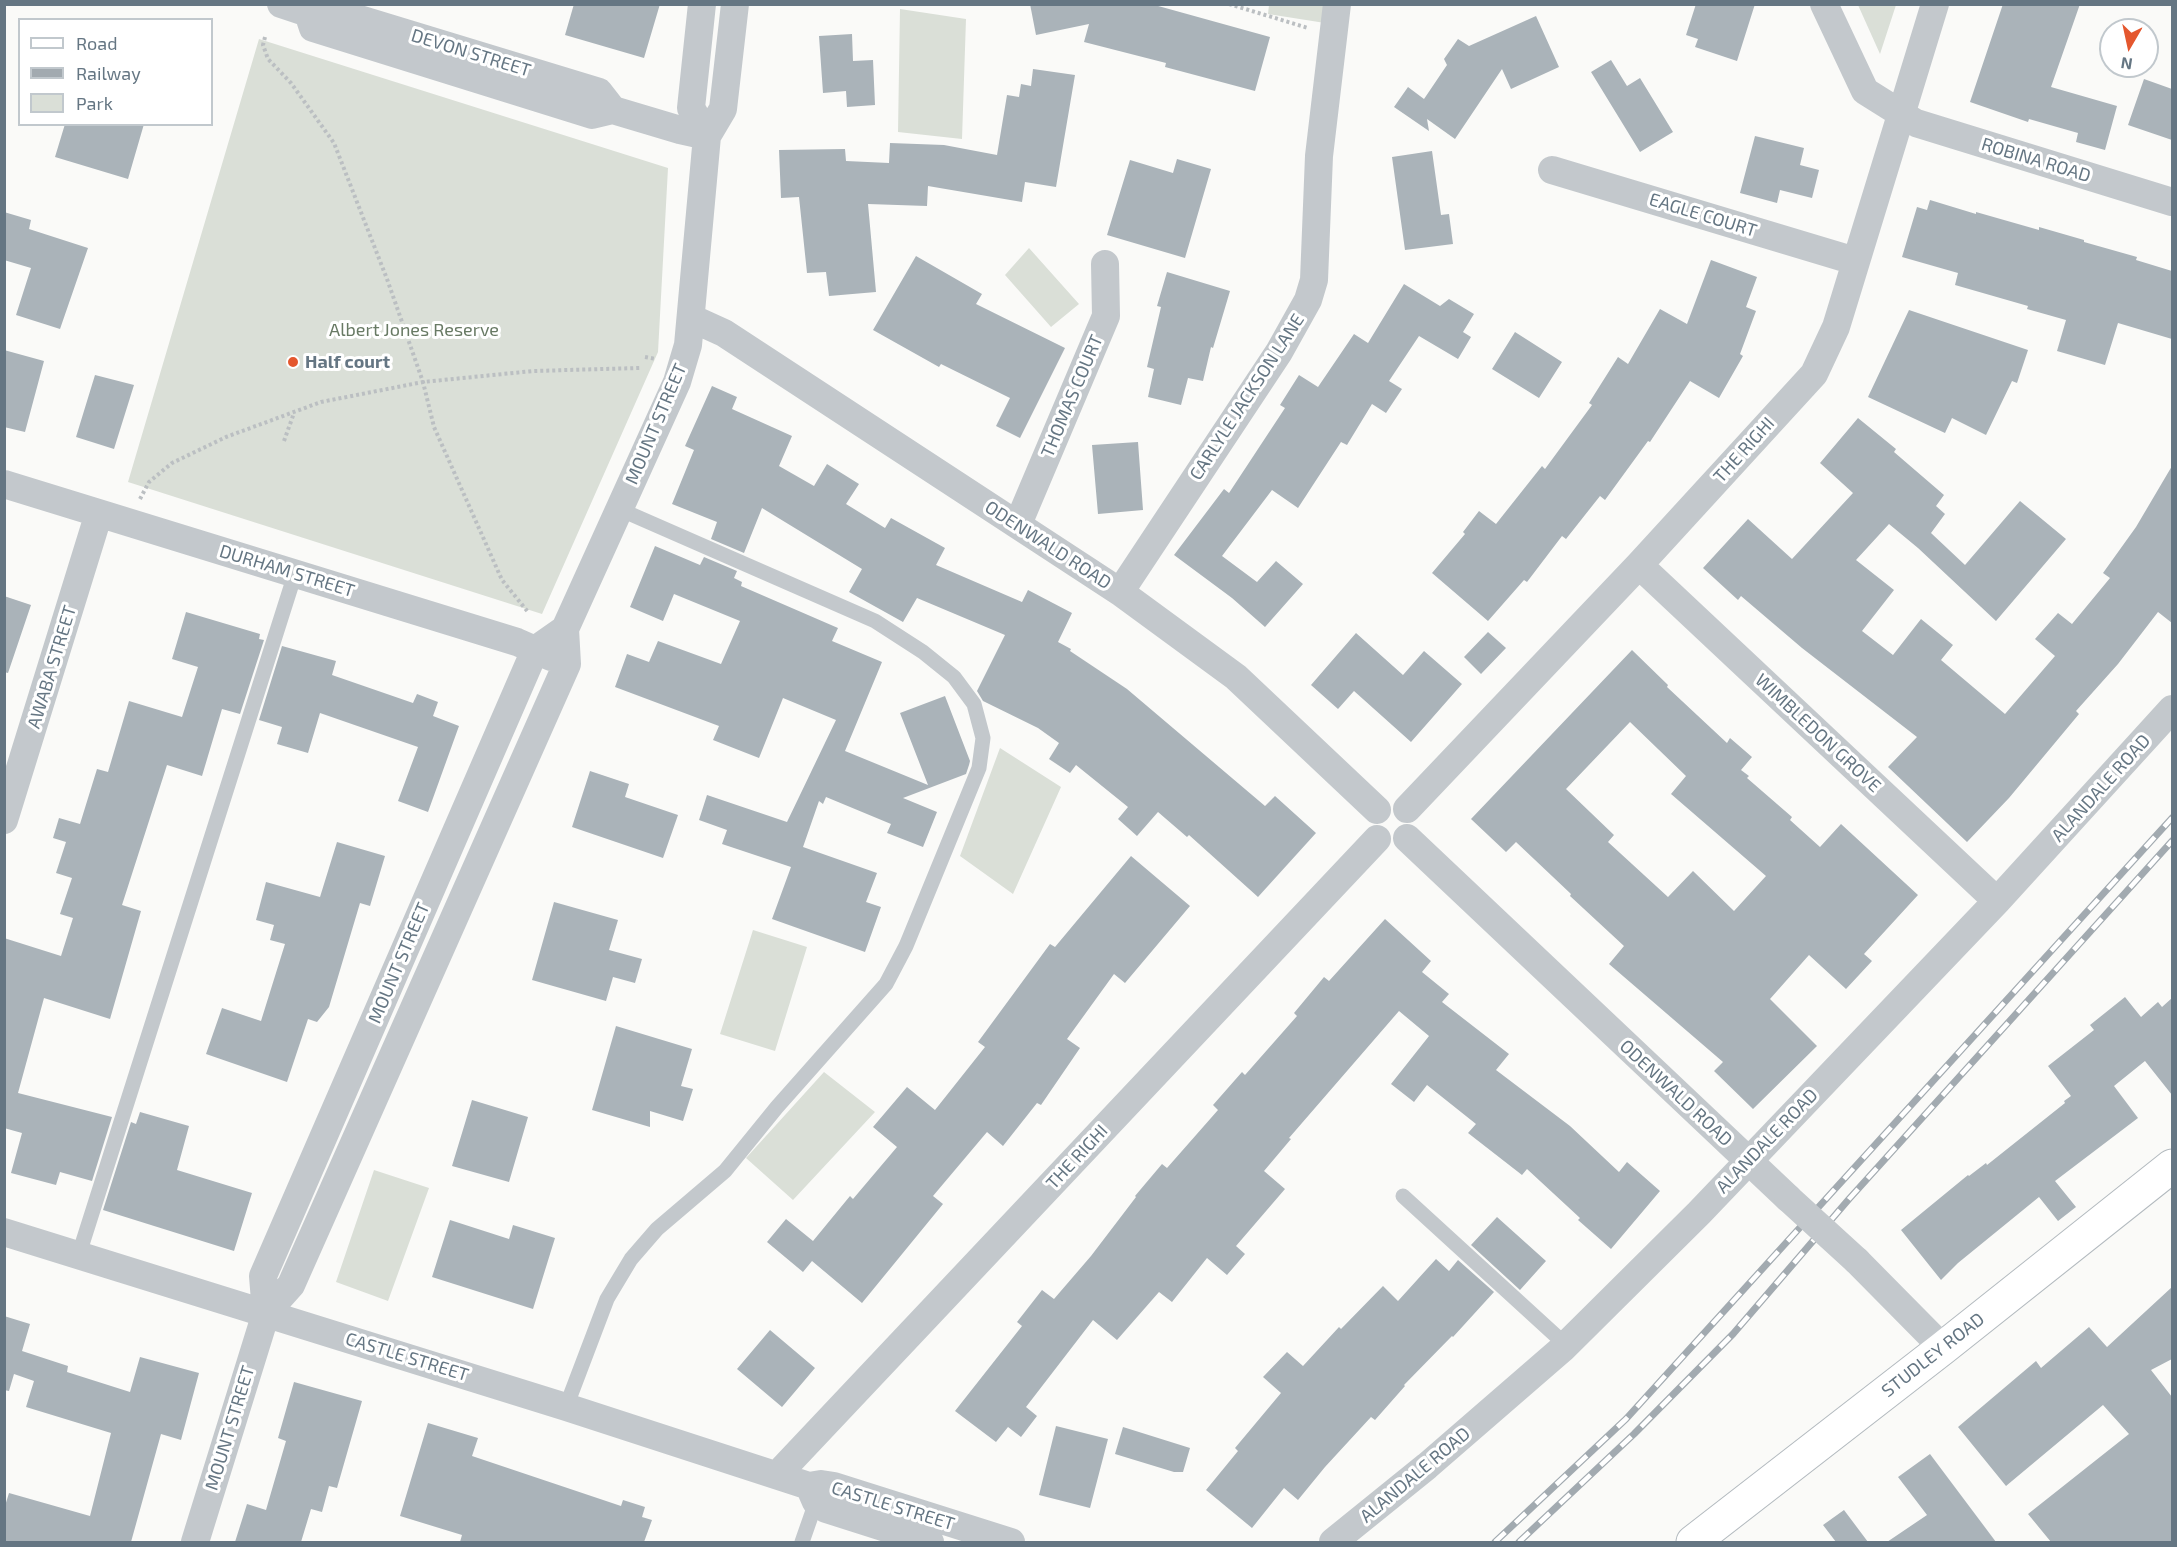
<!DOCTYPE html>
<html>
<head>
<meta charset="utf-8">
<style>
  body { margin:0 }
  #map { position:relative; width:2177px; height:1547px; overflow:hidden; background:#fafaf8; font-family:"Exo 2",sans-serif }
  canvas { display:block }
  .frame { position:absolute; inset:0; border:6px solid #657683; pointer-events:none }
  .legend { position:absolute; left:18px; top:18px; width:195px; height:108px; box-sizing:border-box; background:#fff; border:2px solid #c1c8cd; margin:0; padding:8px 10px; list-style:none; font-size:18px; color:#657683 }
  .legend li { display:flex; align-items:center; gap:12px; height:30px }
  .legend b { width:30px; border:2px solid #c1c8cd }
  .north { position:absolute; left:2099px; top:18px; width:60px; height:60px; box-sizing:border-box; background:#fff; border:2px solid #c1c8cd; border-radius:50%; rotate:189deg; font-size:16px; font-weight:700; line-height:24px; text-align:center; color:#657683 }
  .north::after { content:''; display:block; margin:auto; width:21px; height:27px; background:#e4572e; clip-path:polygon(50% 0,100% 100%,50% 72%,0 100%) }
</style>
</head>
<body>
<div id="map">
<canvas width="2177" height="1547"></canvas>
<div class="frame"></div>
<ul class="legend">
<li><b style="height:8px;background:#fff"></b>Road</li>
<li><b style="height:8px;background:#a2aab0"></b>Railway</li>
<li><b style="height:16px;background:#dadfd7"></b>Park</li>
</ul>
<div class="north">N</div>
</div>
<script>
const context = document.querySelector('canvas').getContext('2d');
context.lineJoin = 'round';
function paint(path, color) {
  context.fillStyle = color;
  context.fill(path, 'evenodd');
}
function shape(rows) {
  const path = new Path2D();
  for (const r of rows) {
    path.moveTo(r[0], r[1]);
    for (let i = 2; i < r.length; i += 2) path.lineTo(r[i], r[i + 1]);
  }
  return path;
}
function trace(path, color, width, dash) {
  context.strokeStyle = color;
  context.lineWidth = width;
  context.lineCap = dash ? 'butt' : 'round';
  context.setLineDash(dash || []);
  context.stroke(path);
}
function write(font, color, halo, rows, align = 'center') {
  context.font = font + ' "Exo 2",sans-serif';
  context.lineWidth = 6;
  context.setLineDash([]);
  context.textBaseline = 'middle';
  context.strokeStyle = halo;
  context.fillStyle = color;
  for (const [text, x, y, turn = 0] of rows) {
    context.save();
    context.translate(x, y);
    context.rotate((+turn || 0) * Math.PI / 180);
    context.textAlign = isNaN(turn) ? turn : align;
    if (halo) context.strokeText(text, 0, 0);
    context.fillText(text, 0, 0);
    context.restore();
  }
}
paint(shape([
  [1269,5,1327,5,1325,23,1268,14],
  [1857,5,1896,5,1880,54,1858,5],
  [900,9,966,19,962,139,898,132],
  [259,39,668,168,658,352,542,614,128,482],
  [1029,248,1079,304,1051,327,1005,275],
  [1000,748,1061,787,1013,894,960,856],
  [753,930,807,947,775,1051,720,1034],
  [824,1072,875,1112,793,1200,746,1158],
  [374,1170,429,1188,388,1301,336,1282]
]), '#dadfd7');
paint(shape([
  [574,4,660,4,644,58,565,35],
  [1030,4,1151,4,1270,37,1255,91,1165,67,1166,63,1084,42,1089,24,1036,35],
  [1696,4,1755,4,1737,61,1695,47,1698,39,1686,35],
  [2003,4,2080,4,2051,87,2117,106,2105,150,2076,142,2078,133,2029,119,2028,122,1970,102],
  [1536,16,1559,67,1511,89,1502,69,1455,139,1427,119,1429,131,1394,107,1408,87,1424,99,1447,65,1444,59,1458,39,1469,46],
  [852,34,853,61,873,60,875,105,847,107,846,91,823,93,819,36],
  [1611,60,1627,86,1640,78,1673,132,1640,152,1591,72],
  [1033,69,1075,75,1056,187,1025,182,1022,202,928,186,927,206,868,204,876,292,829,296,826,272,807,273,799,197,781,198,779,150,845,149,846,161,889,163,890,143,944,145,997,155,1007,95,1019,97,1021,84,1031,86],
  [2144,79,2172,89,2172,140,2128,125],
  [65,124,144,124,128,179,55,157],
  [1755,136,1804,148,1800,165,1819,170,1812,198,1780,190,1777,203,1740,193],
  [1432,151,1441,215,1449,214,1453,244,1405,250,1392,157],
  [1177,159,1211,169,1185,258,1107,235,1130,160,1173,173],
  [1930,200,1976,214,1976,212,2039,230,2039,227,2084,240,2084,242,2137,257,2136,260,2172,271,2172,339,2118,323,2105,365,2057,351,2066,320,2027,309,2028,306,1955,285,1958,273,1902,257,1917,207,1927,210],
  [4,212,31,220,29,229,88,248,60,329,16,315,31,268,4,260],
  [916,256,982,294,976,304,1065,348,1020,438,996,426,1010,398,941,364,939,367,873,330],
  [1711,260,1757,277,1746,307,1756,311,1740,354,1743,356,1719,398,1690,381,1650,442,1648,441,1605,500,1600,496,1566,539,1562,536,1527,582,1524,580,1488,621,1432,573,1465,534,1463,532,1479,511,1496,524,1542,466,1545,469,1592,405,1589,403,1618,357,1628,364,1660,309,1687,324],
  [1167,272,1230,291,1213,348,1211,347,1203,381,1188,378,1181,405,1148,397,1154,369,1147,367,1161,307,1157,306],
  [1404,284,1440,306,1449,299,1474,314,1463,332,1471,337,1458,359,1419,336,1389,381,1402,389,1386,413,1372,404,1347,445,1341,442,1298,508,1272,490,1222,556,1257,582,1276,561,1303,584,1265,627,1232,598,1174,555,1224,489,1229,493,1285,408,1280,405,1299,375,1318,387,1354,334,1368,343],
  [1909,310,2028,350,2017,383,2012,381,1986,435,1952,418,1945,433,1868,397],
  [1515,332,1562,362,1539,398,1492,369],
  [4,350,44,361,25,432,4,427],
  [95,375,134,385,114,449,76,437],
  [712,386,737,397,732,409,792,436,779,466,814,486,827,464,859,484,846,504,885,528,891,518,945,548,936,565,1022,602,1028,590,1072,613,1058,642,1071,649,1070,651,1127,689,1265,806,1275,796,1316,833,1258,897,1189,835,1187,837,1158,812,1137,836,1118,819,1128,807,1076,765,1070,773,1049,759,1059,743,1038,728,983,701,977,691,1005,635,917,598,903,622,849,592,862,569,762,508,744,553,711,539,717,522,672,504,694,450,685,446],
  [1858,418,1896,449,1894,452,1944,495,1936,506,1945,514,1931,533,1965,565,2020,501,2066,539,1996,621,1918,548,1889,524,1856,560,1894,590,1862,631,1893,655,1921,619,1953,645,1941,660,2005,714,2055,656,2035,639,2058,613,2072,624,2110,578,2103,573,2136,527,2172,466,2172,623,2158,612,2118,664,2076,711,2079,714,2009,798,1967,842,1888,767,1917,737,1802,648,1741,596,1738,600,1703,568,1748,519,1792,559,1853,493,1820,463],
  [1138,442,1143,510,1098,514,1092,445],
  [655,546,700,565,704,557,737,571,734,578,742,582,741,586,838,628,832,641,882,662,845,751,928,785,900,713,945,696,970,761,969,765,966,774,903,798,937,812,923,847,887,833,891,824,826,797,823,804,819,801,803,847,877,873,866,902,881,907,865,952,772,919,791,867,722,844,727,830,699,820,707,795,787,822,836,720,783,698,759,758,713,740,719,726,615,687,627,654,649,662,658,641,721,664,740,621,674,594,663,621,630,607],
  [4,596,31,605,8,673,4,672],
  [186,612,260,634,259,639,264,640,240,714,222,709,202,776,167,765,122,905,141,911,110,1019,44,998,18,1093,112,1117,92,1181,60,1172,56,1185,11,1173,22,1133,4,1128,4,938,61,956,73,918,60,914,72,878,56,873,66,842,53,838,59,818,80,824,97,769,108,772,129,701,182,717,198,667,172,659],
  [1488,632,1506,648,1481,674,1464,657],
  [1356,633,1403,675,1424,651,1462,684,1411,742,1354,691,1338,709,1311,685],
  [282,646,336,661,332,675,413,703,417,694,438,702,433,716,459,726,428,812,398,801,418,747,320,713,308,753,277,744,282,727,259,720],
  [1632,650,1668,685,1667,687,1727,743,1730,738,1752,757,1741,770,1749,776,1747,778,1792,817,1790,820,1820,847,1841,824,1918,895,1864,954,1872,961,1846,989,1809,955,1770,999,1817,1046,1753,1109,1714,1071,1723,1062,1609,964,1624,946,1570,896,1571,894,1516,842,1506,852,1471,819],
  [1630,722,1686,776,1671,794,1766,876,1734,911,1693,871,1668,897,1608,842,1614,835,1566,789],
  [590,771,629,784,625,797,678,815,663,858,572,827],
  [337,842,385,856,370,906,360,903,329,1007,317,1022,308,1019,287,1082,206,1054,222,1008,261,1021,285,944,270,940,274,925,256,920,266,882,320,897],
  [1131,856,1190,906,1125,983,1114,974,1067,1039,1080,1048,1041,1105,1037,1103,1003,1146,987,1132,933,1196,943,1204,862,1303,812,1261,803,1272,767,1242,786,1219,813,1241,850,1196,853,1199,897,1147,873,1127,907,1087,935,1110,985,1047,978,1042,1050,944,1055,947],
  [554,902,618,920,609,950,642,959,635,983,613,977,606,1001,532,980],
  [1385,919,1431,961,1422,972,1449,994,1442,1002,1509,1054,1496,1070,1570,1126,1619,1172,1627,1162,1660,1191,1611,1249,1578,1220,1580,1218,1527,1169,1522,1175,1468,1133,1476,1124,1427,1085,1414,1102,1391,1084,1429,1036,1399,1011,1289,1138,1291,1139,1264,1171,1285,1189,1236,1246,1245,1254,1227,1275,1207,1258,1172,1302,1159,1292,1117,1340,1093,1320,1026,1407,1037,1416,1021,1437,1008,1427,996,1442,955,1411,1022,1326,1017,1322,1042,1290,1054,1299,1091,1256,1136,1197,1135,1196,1162,1164,1167,1168,1218,1110,1213,1105,1242,1072,1245,1075,1297,1016,1294,1013,1324,977,1329,981],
  [2125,997,2141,1017,2158,1002,2162,1007,2172,998,2172,1095,2145,1061,2114,1086,2138,1118,2055,1181,2076,1207,2058,1221,2039,1197,1958,1263,1941,1280,1901,1230,1968,1175,1969,1176,1986,1163,1987,1165,2065,1103,2064,1101,2071,1096,2048,1066,2094,1030,2090,1025],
  [616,1026,692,1049,681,1086,693,1089,683,1121,650,1111,650,1127,592,1110],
  [472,1100,528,1117,509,1182,452,1166],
  [140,1112,189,1126,177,1170,252,1193,234,1251,103,1210,131,1122,136,1124],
  [1497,1217,1546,1261,1520,1290,1471,1245],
  [450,1220,509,1239,513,1225,555,1238,533,1309,432,1277],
  [1436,1259,1449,1271,1458,1260,1494,1292,1453,1337,1452,1336,1404,1385,1405,1386,1375,1420,1371,1417,1325,1467,1298,1500,1284,1488,1252,1528,1206,1490,1238,1451,1235,1448,1281,1393,1263,1377,1287,1352,1303,1366,1339,1327,1341,1329,1383,1286,1398,1301],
  [2172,1287,2172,1359,2151,1370,2172,1397,2172,1542,2051,1542,2028,1514,2129,1434,2103,1405,2006,1486,1958,1427,2036,1361,2041,1368,2089,1327,2107,1347],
  [4,1316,30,1324,22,1351,68,1366,67,1372,130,1392,140,1357,199,1373,181,1440,161,1434,131,1542,4,1542,4,1509,9,1493,90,1516,111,1433,26,1407,34,1381,14,1374,9,1391,4,1390],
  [770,1330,815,1368,782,1407,737,1369],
  [294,1382,362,1401,337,1488,329,1486,322,1512,311,1509,301,1542,235,1542,247,1504,266,1510,286,1441,278,1438],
  [428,1423,478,1438,472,1456,621,1506,623,1500,645,1507,642,1517,652,1520,644,1542,460,1542,462,1535,400,1516],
  [1056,1426,1108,1439,1090,1508,1039,1495],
  [1123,1427,1190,1448,1183,1472,1174,1472,1115,1454],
  [1930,1454,1996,1542,1887,1542,1927,1515,1898,1477],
  [1844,1510,1868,1542,1836,1542,1823,1525]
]), '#aab3b9');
const secondary = shape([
  [1693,1542,1943,1348,2172,1166]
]);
trace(secondary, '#b3babf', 35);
trace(shape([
  [1229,4,1308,28],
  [265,37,263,45,268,59,291,83,334,143,387,279,423,382,434,427,502,580,528,612],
  [645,357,656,359],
  [284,441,294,413],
  [140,499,149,482,172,463,226,437,321,402,423,382,533,371,640,368]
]), '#bbbfc2', 4, [3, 3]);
trace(shape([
  [1403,1196,1566,1345],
  [79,1254,295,574],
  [566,1407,607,1299,631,1259,657,1229,725,1171,777,1107,886,984,906,946,979,768,983,738,974,704,954,677,923,652,875,621,619,509],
  [802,1542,816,1502]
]), '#c3c8cc', 15);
trace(shape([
  [281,4,308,13],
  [702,4,691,108,707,136],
  [1824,4,1865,91,1916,123,2172,202],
  [308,13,313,28,592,115,613,110,680,130,707,136],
  [308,13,320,7,599,92,613,110],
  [1552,170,1855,261],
  [691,318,724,333,1120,592,1236,677,1377,810],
  [4,484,517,642,551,657],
  [1018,524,1106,316,1105,264],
  [1639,565,1997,901],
  [1120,592,1279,352,1308,300,1314,280,1319,156,1337,4],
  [1407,809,1639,565,1814,374,1836,327,1935,4],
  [4,820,99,513],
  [1407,838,1788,1198],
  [4,1232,566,1407,809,1486,821,1484,834,1486,1011,1542],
  [1857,1261,1943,1348],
  [266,1313,291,1285,567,664,565,629,677,382,688,345,707,136,723,109,735,4],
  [777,1475,1377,839],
  [809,1486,816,1502,826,1509,930,1542],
  [195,1542,266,1313,263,1276,535,650,565,629],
  [1333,1542,1427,1466,1562,1349,1699,1213,1997,901,2172,709]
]), '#c3c8cc', 28);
trace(secondary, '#fff', 33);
const rail = shape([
  [1495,1542,1626,1419,2172,818],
  [1519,1542,1634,1434,1733,1334,1849,1199,2172,841]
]);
trace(rail, '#a2aab0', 7);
trace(rail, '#fff', 4.5, [14]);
trace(shape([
  [1788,1198,1857,1261]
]), '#c3c8cc', 28);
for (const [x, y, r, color] of [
  [293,362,6,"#e4572e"]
]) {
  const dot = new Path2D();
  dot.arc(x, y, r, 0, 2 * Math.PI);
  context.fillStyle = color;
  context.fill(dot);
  trace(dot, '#fff', 2);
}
write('18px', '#657683', '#fff', [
  ["DEVON STREET",471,53,17],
  ["ROBINA ROAD",2036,160,17],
  ["EAGLE COURT",1703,215,17],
  ["THOMAS COURT",1072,396,-67],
  ["CARLYLE JACKSON LANE",1247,397,-57],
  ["MOUNT STREET",656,424,-67],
  ["THE RIGHI",1744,450,-48],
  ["ODENWALD ROAD",1048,545,33],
  ["DURHAM STREET",287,571,17],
  ["AWABA STREET",52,667,-73],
  ["WIMBLEDON GROVE",1818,733,43],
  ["ALANDALE ROAD",2101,788,-48],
  ["MOUNT STREET",399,963,-67],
  ["ODENWALD ROAD",1676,1093,43],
  ["ALANDALE ROAD",1767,1141,-46],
  ["THE RIGHI",1077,1157,-47],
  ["STUDLEY ROAD",1933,1355,-38],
  ["CASTLE STREET",407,1357,17],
  ["MOUNT STREET",230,1428,-73],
  ["ALANDALE ROAD",1415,1475,-40],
  ["CASTLE STREET",893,1506,17]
]);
write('18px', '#687a64', '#fff', [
  ["Albert Jones Reserve",414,330]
]);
write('bold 18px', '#657683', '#fff', [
  ["Half court",305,362]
], 'left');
</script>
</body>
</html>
